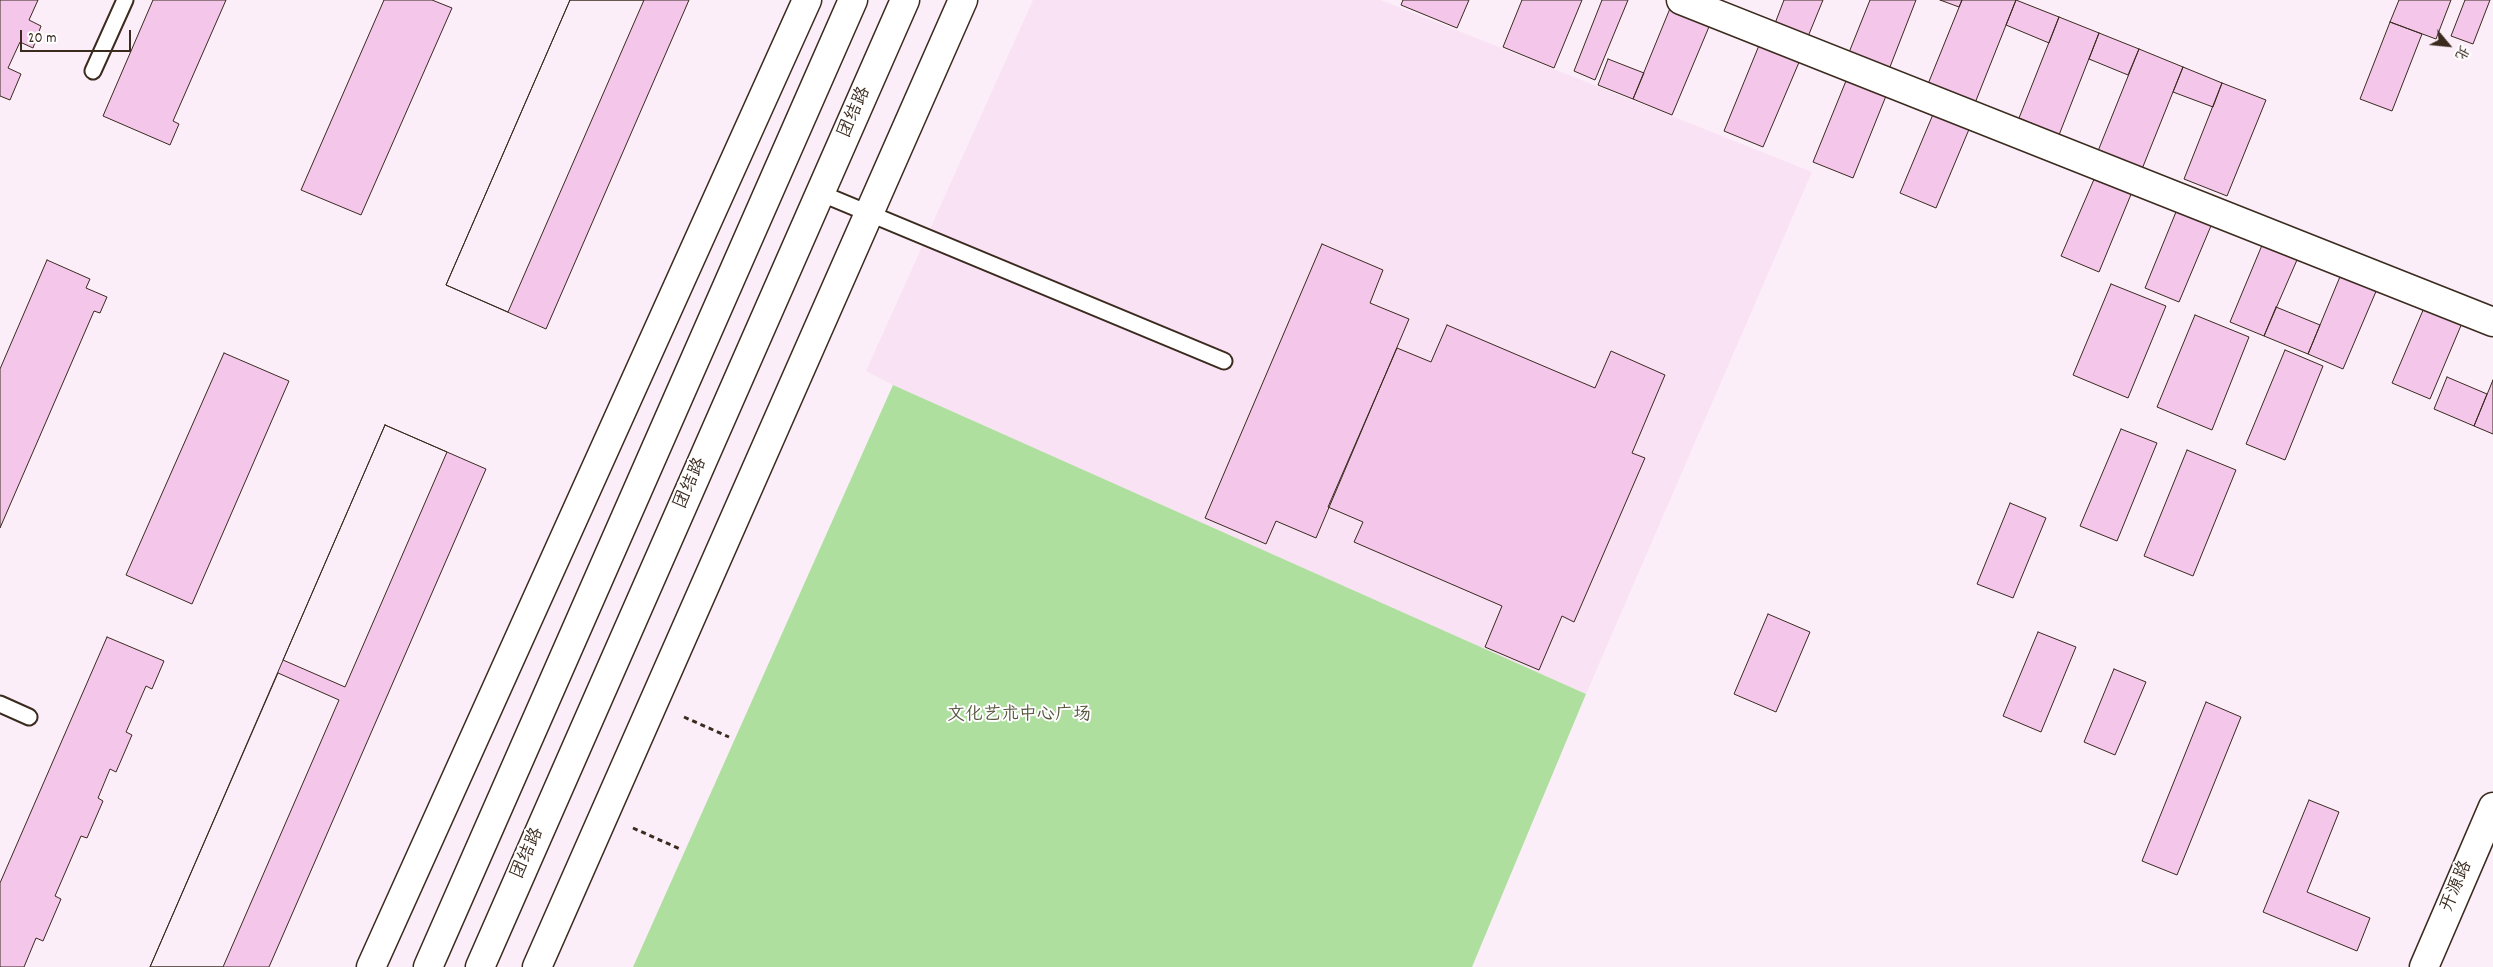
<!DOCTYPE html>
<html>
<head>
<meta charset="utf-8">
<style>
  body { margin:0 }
  #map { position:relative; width:2493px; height:967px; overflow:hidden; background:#fbeef9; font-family:Dekko,"LXGW WenKai TC",sans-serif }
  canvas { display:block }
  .north { position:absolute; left:2423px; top:20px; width:50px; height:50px; -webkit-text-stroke:4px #fff; paint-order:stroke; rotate:118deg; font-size:14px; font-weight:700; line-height:20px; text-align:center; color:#3b2a1e }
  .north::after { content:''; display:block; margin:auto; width:18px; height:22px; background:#3b2a1e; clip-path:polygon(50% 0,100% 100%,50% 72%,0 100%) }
  .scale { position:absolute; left:20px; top:30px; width:111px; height:22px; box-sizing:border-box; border:2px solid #3b2a1e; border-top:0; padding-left:6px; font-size:15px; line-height:18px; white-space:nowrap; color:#3b2a1e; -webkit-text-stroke:4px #fff; paint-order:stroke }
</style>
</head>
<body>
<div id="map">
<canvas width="2493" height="967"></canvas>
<div class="north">北</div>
<div class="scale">20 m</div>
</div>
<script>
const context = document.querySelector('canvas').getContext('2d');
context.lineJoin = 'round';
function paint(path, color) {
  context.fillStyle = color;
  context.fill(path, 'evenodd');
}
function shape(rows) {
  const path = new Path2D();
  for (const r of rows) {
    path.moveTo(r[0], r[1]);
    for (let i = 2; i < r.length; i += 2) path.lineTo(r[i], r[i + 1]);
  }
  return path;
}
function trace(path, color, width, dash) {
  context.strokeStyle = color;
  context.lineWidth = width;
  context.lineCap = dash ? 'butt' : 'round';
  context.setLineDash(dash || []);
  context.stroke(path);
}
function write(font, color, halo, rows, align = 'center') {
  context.font = font + ' Dekko,"LXGW WenKai TC",sans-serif';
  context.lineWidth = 4;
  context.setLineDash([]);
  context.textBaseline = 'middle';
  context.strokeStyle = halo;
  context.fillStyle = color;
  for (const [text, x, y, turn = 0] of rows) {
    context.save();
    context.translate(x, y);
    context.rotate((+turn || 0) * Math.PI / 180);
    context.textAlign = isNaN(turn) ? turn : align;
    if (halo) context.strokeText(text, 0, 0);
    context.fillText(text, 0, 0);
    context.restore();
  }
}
paint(shape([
  [1033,0,1381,0,1812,172,1586,694,893,385,866,371]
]), '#f9e2f4');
paint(shape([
  [893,385,1586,694,1472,967,633,967]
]), '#afdf9f');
const building = shape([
  [0,0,38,0,29,20,41,26,33,48,20,42,8,68,21,74,10,100,0,96,0,0],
  [153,0,226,0,173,121,179,124,170,145,103,116,153,0],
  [384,0,432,0,452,8,361,215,301,190,384,0],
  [570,0,644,0,508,312,446,285,570,0],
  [570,0,689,0,546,329,446,285,570,0],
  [1403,0,1469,0,1457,28,1401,5,1403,0],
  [1522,0,1582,0,1554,68,1503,47,1522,0],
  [1602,0,1628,0,1595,80,1574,71,1602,0],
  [1784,0,1823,0,1807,39,1774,26,1784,0],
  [1870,0,1916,0,1888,72,1848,55,1870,0],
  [1940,0,1962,0,1959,7,1940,0],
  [1962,0,2016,0,1975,103,1928,84,1962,0],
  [2016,0,2059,17,2049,43,2006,25,2016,0],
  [2399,0,2451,0,2436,39,2390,22,2399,0],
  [2465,0,2490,0,2473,44,2451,36,2465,0],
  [1671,6,1711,22,1672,115,1633,99,1671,6],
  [2059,17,2099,33,2059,135,2019,118,2059,17],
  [2390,22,2422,34,2392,111,2360,99,2390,22],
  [2099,33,2139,49,2128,75,2089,59,2099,33],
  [1760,43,1800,60,1763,147,1724,131,1760,43],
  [2139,49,2183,67,2142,169,2098,151,2139,49],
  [1608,59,1644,73,1633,99,1598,85,1608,59],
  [2183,67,2222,83,2213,107,2173,92,2183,67],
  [1848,76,1888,91,1853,178,1813,162,1848,76],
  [2222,83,2266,100,2227,196,2184,179,2222,83],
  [1934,112,1970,127,1936,208,1900,193,1934,112],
  [2095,177,2132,192,2099,272,2061,256,2095,177],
  [2178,207,2213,221,2179,302,2145,288,2178,207],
  [2265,238,2300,253,2264,336,2230,322,2265,238],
  [1322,244,1383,270,1370,303,1409,319,1316,538,1276,521,1266,544,1205,518,1322,244],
  [47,260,90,279,86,288,107,297,100,313,94,311,0,528,0,369,47,260],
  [2344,267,2380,282,2343,369,2308,354,2344,267],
  [2111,284,2166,306,2128,398,2073,375,2111,284],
  [2427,301,2465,316,2430,399,2392,383,2427,301],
  [2276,307,2320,325,2308,354,2264,336,2276,307],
  [2195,315,2249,337,2212,430,2157,407,2195,315],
  [1447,325,1595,388,1611,351,1665,375,1632,453,1645,458,1574,622,1562,616,1539,670,1485,647,1502,606,1354,542,1363,522,1328,507,1397,348,1431,362,1447,325],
  [2285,350,2323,366,2285,460,2246,444,2285,350],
  [224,353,289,381,192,604,126,575,224,353],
  [2447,377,2487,394,2474,426,2434,409,2447,377],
  [2493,380,2493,434,2474,426,2493,380],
  [385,425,486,469,269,967,150,967,385,425],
  [385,425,447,452,345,687,283,660,385,425],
  [2121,429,2157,443,2117,541,2080,526,2121,429],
  [2187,450,2236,470,2193,576,2144,556,2187,450],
  [2010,503,2046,518,2013,598,1977,584,2010,503],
  [1768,614,1810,632,1776,712,1734,694,1768,614],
  [2038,632,2076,647,2041,732,2003,716,2038,632],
  [107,637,164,661,152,689,146,686,126,732,132,735,116,772,110,769,98,798,103,801,87,838,81,836,55,896,61,899,43,941,36,938,24,967,0,967,0,883,107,637],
  [2114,669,2146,682,2115,755,2084,742,2114,669],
  [278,673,339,700,223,967,150,967,278,673],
  [2206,702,2241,717,2177,875,2142,861,2206,702],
  [2309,800,2339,812,2307,892,2370,918,2357,951,2263,912,2309,800]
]);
paint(building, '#f3c6ea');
trace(building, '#3b2a1e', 1);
const lane = shape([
  [93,71,125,0],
  [820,193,1224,361],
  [0,704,29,717]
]);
const street = shape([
  [1681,0,2493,322],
  [371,967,807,0],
  [537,967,963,0],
  [2424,967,2493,807]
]);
const secondary = shape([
  [428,967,853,0],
  [480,967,905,0]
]);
trace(lane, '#3b2a1e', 19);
trace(street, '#3b2a1e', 31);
trace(secondary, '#3b2a1e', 31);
trace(shape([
  [684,717,729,737],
  [633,828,680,849]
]), '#3b2a1e', 3, [5, 4]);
trace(lane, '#fff', 15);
trace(street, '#fff', 28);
trace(secondary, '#fff', 28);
write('18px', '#3b2a1e', '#fff', [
  ["团结路",856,113,-66],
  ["团结路",692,484,-66],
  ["团结路",529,854,-66],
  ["开源路",2458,887,-67]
]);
write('18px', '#58573e', '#fff', [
  ["文化艺术中心广场",1019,717]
]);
</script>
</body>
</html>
